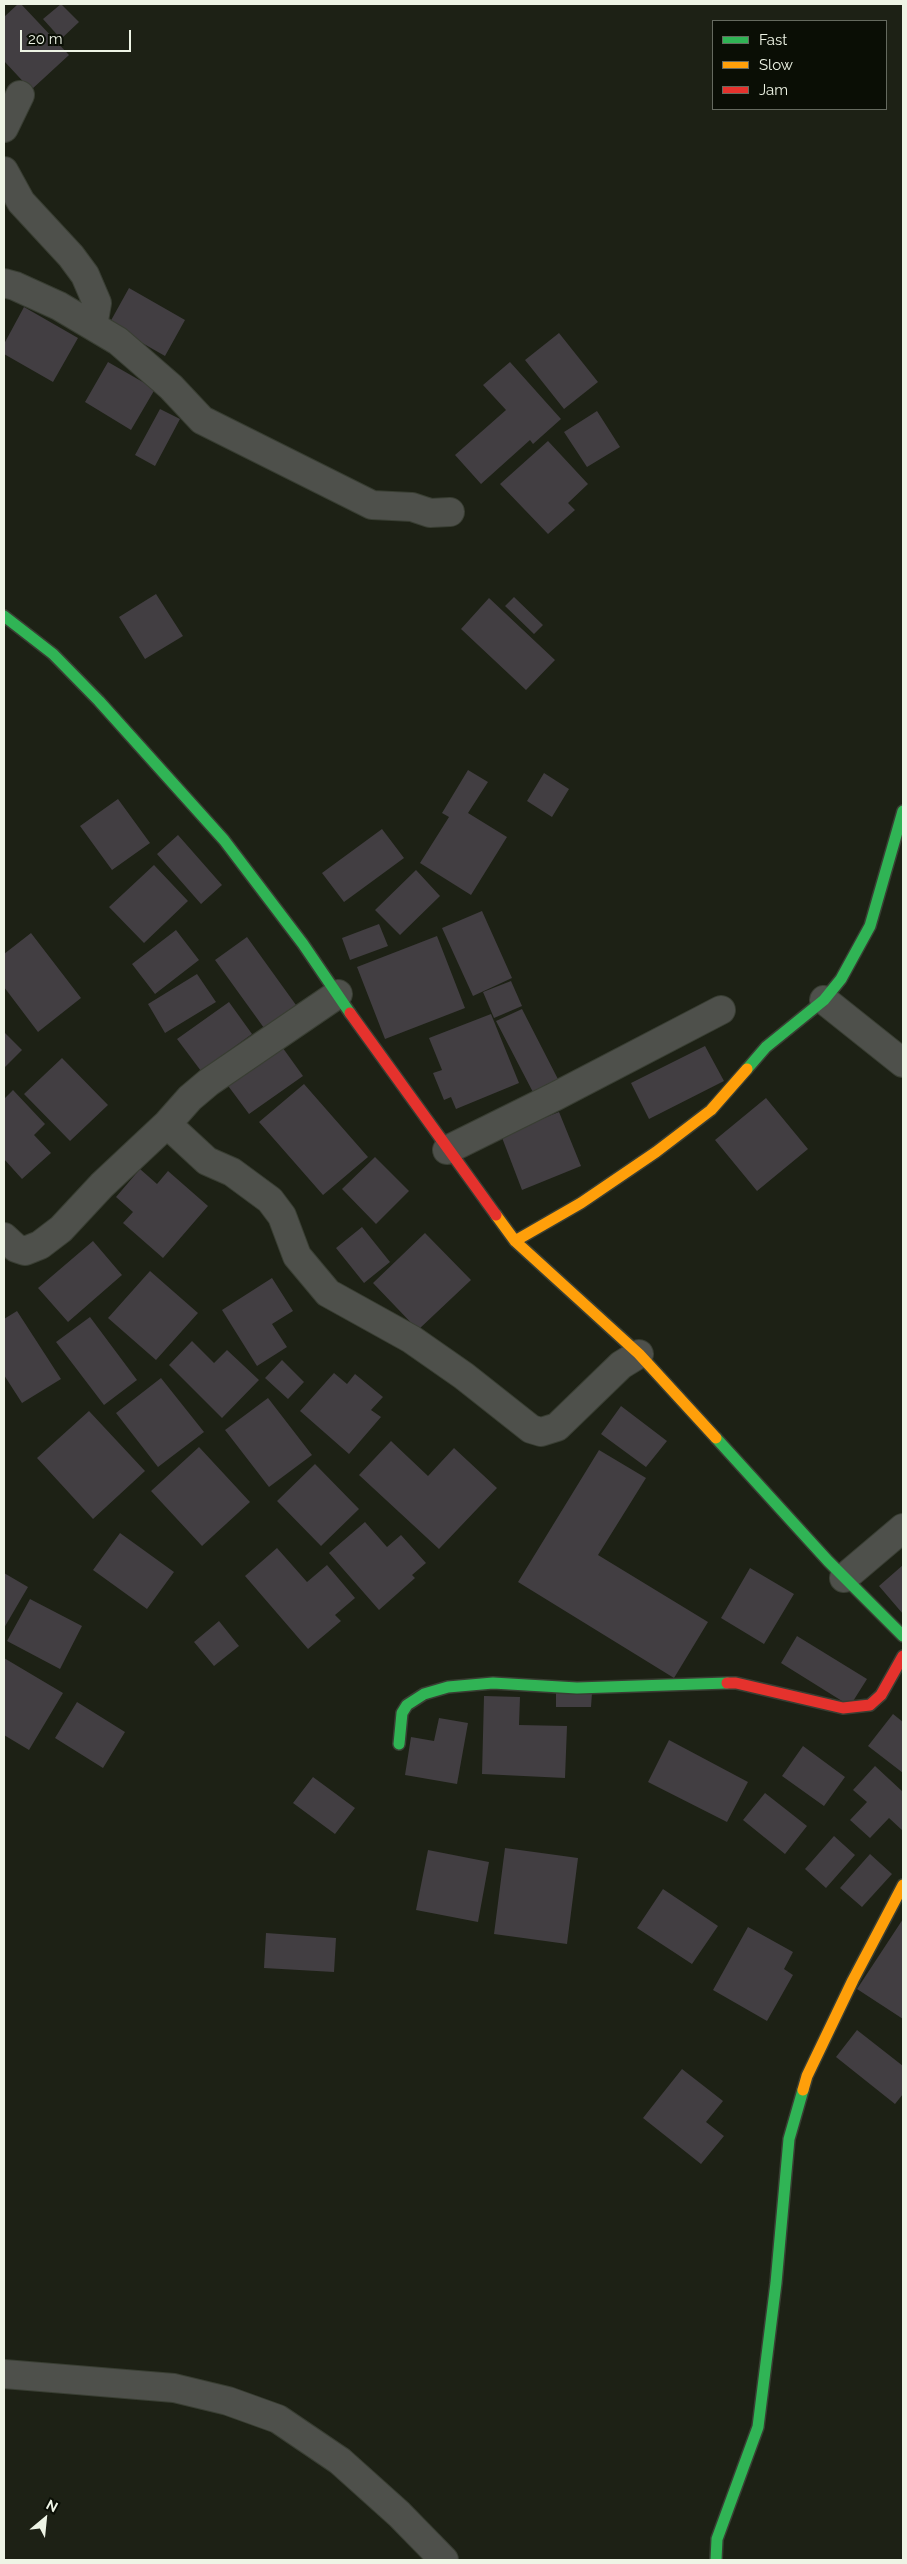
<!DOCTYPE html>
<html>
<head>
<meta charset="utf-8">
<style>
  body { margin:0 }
  #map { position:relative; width:907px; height:2564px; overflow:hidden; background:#1d2115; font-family:Raleway,sans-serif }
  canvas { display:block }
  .frame { position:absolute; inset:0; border:5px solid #eef4e5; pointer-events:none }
  .legend { position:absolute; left:712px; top:20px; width:175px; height:90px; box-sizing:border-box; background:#0a0e05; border:1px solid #656a5f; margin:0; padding:6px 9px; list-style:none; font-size:15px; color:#eef4e5 }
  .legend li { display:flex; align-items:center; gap:10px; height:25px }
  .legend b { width:25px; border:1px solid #656a5f }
  .north { position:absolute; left:20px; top:2494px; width:50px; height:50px; -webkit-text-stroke:4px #0a0e05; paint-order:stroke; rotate:28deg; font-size:14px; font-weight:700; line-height:20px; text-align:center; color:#eef4e5 }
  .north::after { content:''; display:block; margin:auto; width:18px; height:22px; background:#eef4e5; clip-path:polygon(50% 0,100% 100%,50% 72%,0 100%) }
  .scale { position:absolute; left:20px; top:30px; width:111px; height:22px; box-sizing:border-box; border:2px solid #eef4e5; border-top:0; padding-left:6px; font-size:15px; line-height:18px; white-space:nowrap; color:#eef4e5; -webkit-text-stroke:4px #0a0e05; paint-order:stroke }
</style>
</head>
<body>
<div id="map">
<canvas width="907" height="2564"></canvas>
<div class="frame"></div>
<ul class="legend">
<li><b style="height:6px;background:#30b455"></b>Fast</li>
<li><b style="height:6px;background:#ff9f0a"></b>Slow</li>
<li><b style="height:6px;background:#e5322d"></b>Jam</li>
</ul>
<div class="north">N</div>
<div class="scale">20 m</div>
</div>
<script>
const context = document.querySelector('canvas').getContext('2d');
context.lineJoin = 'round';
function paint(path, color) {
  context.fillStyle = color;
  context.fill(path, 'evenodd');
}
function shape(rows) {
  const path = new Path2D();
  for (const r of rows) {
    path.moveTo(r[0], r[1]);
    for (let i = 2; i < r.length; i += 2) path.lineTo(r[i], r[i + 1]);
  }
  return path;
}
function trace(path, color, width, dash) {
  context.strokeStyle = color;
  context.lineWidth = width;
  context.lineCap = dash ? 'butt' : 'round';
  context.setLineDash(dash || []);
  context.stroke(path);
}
paint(shape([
  [18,4,21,4,69,55,31,90,4,61,4,17],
  [61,4,79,22,61,39,43,19],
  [129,288,185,320,165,356,109,324],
  [24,307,78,338,53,382,4,354,4,344],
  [559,333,598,382,564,409,525,360],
  [108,362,155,389,131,430,85,402],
  [510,362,561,419,533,444,530,440,481,484,455,455,506,410,483,385],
  [160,409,180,419,155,466,135,455],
  [597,411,620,447,587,467,564,432],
  [548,441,588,484,568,503,575,510,548,534,500,484],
  [156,594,183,636,145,659,119,617],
  [514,597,543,625,534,634,505,606],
  [489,598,555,660,526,690,461,629],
  [468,770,488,782,468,813,507,837,471,895,420,863,449,817,442,813],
  [544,773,569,789,552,817,527,801],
  [118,799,150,843,112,870,80,826],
  [382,829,404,858,344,902,322,873],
  [178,835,222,885,201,904,157,854],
  [154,865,188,901,144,943,109,907],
  [416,870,440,896,400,935,375,910],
  [482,911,512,978,473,996,442,928],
  [379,924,388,946,350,960,342,938],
  [176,930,199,960,155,994,132,964],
  [31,933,81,998,38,1032,4,987,4,954],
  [437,936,465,1008,385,1039,357,967],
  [247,937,296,1005,264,1028,215,960],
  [197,974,216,1002,165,1033,148,1004],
  [511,981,522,1006,494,1018,483,992],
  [229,1002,252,1034,201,1071,177,1039],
  [522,1009,561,1085,536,1098,496,1021],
  [491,1014,519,1083,456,1109,451,1097,444,1100,433,1073,442,1070,429,1038],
  [4,1032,22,1050,4,1068],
  [280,1044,303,1076,249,1114,226,1083],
  [705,1046,724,1081,649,1119,631,1083],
  [62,1058,108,1105,70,1141,24,1094],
  [304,1084,368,1157,323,1195,259,1122],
  [13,1090,45,1124,34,1135,51,1153,22,1179,4,1159,4,1099],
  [766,1098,808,1149,757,1191,715,1140],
  [559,1112,581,1166,522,1190,501,1135],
  [375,1157,409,1191,376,1224,342,1189],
  [140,1169,157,1184,168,1171,208,1206,163,1258,123,1223,133,1212,116,1197],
  [362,1227,390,1262,364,1283,336,1248],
  [425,1233,471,1280,418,1330,373,1283],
  [93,1241,122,1275,68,1322,38,1288],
  [150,1271,198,1313,156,1360,108,1318],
  [272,1278,293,1311,272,1324,287,1347,257,1366,222,1310],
  [17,1311,61,1379,22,1403,4,1375,4,1319],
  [90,1317,137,1380,104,1405,56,1342],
  [192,1341,214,1363,227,1350,259,1380,222,1418,169,1365],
  [282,1360,304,1382,288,1399,265,1378],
  [334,1373,347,1384,355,1374,383,1397,371,1410,381,1417,349,1454,300,1411],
  [161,1378,204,1432,158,1467,116,1413],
  [268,1398,312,1455,269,1487,225,1430],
  [621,1406,667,1441,646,1467,601,1434],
  [89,1411,145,1471,93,1519,37,1458],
  [391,1441,428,1476,454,1448,497,1488,439,1549,359,1475],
  [199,1447,250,1502,202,1546,151,1491],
  [599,1450,646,1478,598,1555,708,1622,674,1678,518,1582],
  [315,1464,359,1509,321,1546,277,1501],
  [365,1522,387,1547,401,1535,426,1563,412,1575,415,1578,379,1610,329,1553],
  [120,1533,174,1572,147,1609,93,1570],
  [277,1548,307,1582,327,1565,355,1598,335,1615,341,1621,308,1649,245,1576],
  [903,1565,903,1614,879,1586],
  [750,1568,794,1594,764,1644,721,1618],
  [4,1573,28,1587,4,1628],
  [30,1599,82,1626,60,1669,7,1641],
  [219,1621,239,1646,214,1666,194,1642],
  [797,1636,867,1679,850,1706,781,1663],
  [4,1658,63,1693,29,1750,4,1735],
  [556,1692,592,1693,591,1707,556,1707],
  [484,1696,520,1697,519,1725,567,1726,565,1778,482,1774],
  [77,1702,125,1732,103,1768,55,1738],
  [893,1714,903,1722,903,1773,868,1746],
  [439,1718,468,1723,457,1784,405,1775,411,1737,434,1741],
  [669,1740,748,1782,727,1822,648,1782],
  [803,1746,845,1777,824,1806,782,1776],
  [875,1766,903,1792,903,1831,889,1818,870,1838,850,1820,867,1802,853,1790],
  [313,1777,355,1808,335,1834,293,1803],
  [765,1793,807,1826,785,1854,743,1820],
  [834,1836,855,1855,826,1888,805,1869],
  [505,1848,578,1858,567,1944,494,1934],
  [428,1850,489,1862,478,1922,416,1910],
  [870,1854,892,1874,862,1907,840,1888],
  [663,1889,718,1926,692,1964,637,1928],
  [903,1919,903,2019,857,1989],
  [748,1927,793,1952,784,1969,793,1975,767,2021,713,1990],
  [266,1933,336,1938,334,1972,264,1968],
  [857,2030,903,2066,903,2094,895,2104,836,2057],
  [682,2069,723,2101,706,2122,724,2136,701,2164,643,2118]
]), '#423e42');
const street = shape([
  [4,128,20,95],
  [4,171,21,202,71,256,85,275,97,303,93,326],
  [4,283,15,286,59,306,118,341,171,387,202,420,372,505,412,507,430,513,450,512],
  [824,1000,903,1063],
  [167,1124,190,1098,209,1082,338,994],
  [447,1150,556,1096,721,1010],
  [4,1237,16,1248,25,1251,40,1245,61,1229,102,1185,167,1124,207,1161,232,1172,270,1200,282,1216,297,1256,328,1293,411,1339,464,1376,531,1429,541,1432,557,1427,621,1365,639,1354],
  [844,1578,903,1528],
  [4,2374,174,2388,228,2401,278,2419,340,2461,399,2514,444,2560]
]);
const fast = shape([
  [4,616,53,654,99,701,224,840,303,944,350,1013],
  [747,1069,766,1047,824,1000,841,979,870,926,903,811],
  [716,1438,828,1561,903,1636],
  [399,1744,402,1713,407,1705,424,1694,448,1687,493,1683,577,1688,727,1683],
  [716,2560,717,2539,758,2427,776,2283,789,2139,803,2090]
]);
const slow = shape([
  [496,1215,515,1241,639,1354,716,1438],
  [515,1241,581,1203,656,1152,711,1110,747,1069],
  [803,2090,807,2076,853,1980,903,1885]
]);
const jam = shape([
  [350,1013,496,1215],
  [727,1683,736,1683,843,1708,870,1705,881,1695,903,1656]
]);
trace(street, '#393e33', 30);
trace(fast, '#393e33', 14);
trace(slow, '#393e33', 14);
trace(jam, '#393e33', 14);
trace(street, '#4e504b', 28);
trace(fast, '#30b455', 11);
trace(slow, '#ff9f0a', 11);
trace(jam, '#e5322d', 11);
</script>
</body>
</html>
